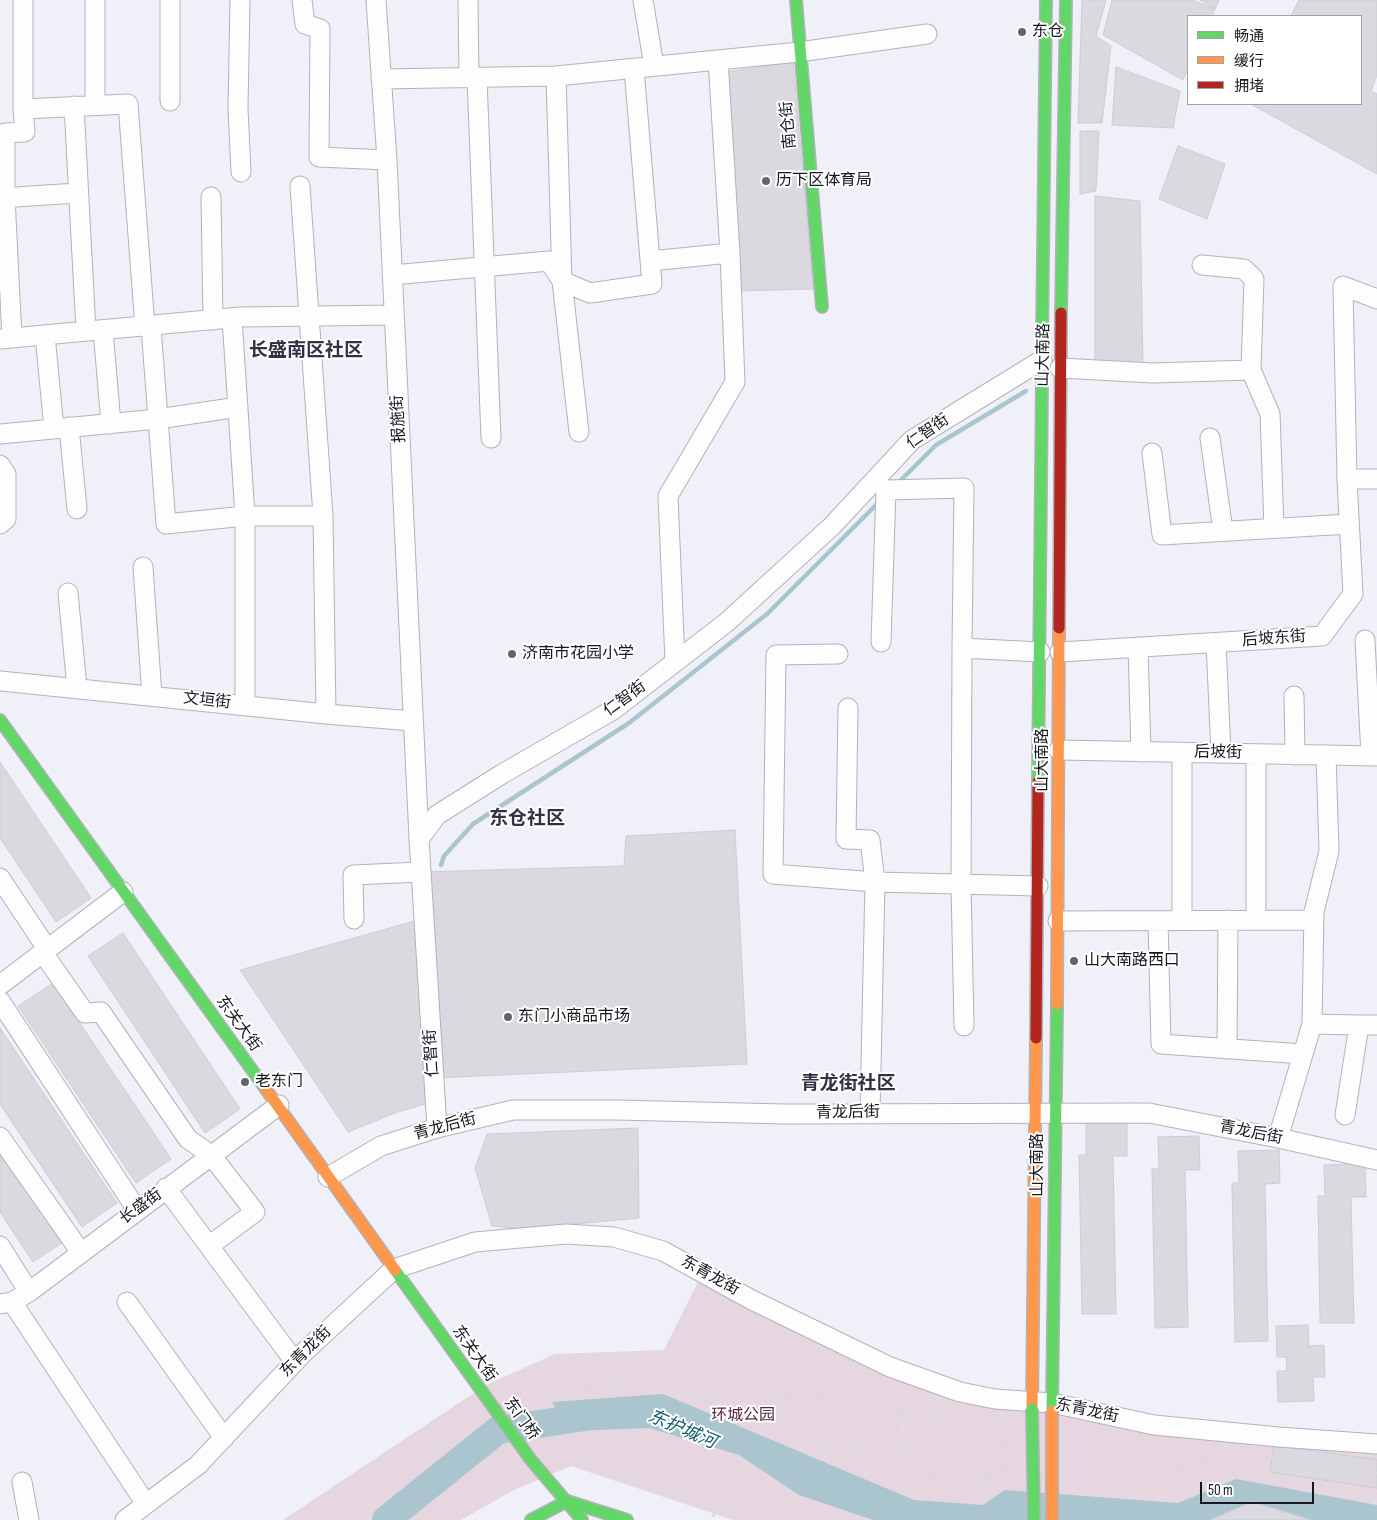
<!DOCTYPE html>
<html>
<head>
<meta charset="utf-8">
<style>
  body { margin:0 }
  #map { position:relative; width:1377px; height:1520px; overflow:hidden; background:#f0f0f8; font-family:"Sofia Sans Condensed","Noto Sans SC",sans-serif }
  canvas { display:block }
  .legend { position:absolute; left:1187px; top:15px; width:175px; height:90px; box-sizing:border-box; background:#fff; border:1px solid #a2a2a6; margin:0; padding:6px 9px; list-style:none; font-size:15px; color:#171720 }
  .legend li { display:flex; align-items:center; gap:10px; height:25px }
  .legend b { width:25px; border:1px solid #a2a2a6 }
  .scale { position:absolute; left:1200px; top:1482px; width:114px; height:22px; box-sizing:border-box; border:2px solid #171720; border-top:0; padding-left:6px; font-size:15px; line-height:18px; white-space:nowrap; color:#171720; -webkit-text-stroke:4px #fff; paint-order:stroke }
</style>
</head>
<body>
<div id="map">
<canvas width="1377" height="1520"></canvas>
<ul class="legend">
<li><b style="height:6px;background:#63d668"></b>畅通</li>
<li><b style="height:6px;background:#ff974d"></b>缓行</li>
<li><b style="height:6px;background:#b3261e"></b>拥堵</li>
</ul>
<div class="scale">50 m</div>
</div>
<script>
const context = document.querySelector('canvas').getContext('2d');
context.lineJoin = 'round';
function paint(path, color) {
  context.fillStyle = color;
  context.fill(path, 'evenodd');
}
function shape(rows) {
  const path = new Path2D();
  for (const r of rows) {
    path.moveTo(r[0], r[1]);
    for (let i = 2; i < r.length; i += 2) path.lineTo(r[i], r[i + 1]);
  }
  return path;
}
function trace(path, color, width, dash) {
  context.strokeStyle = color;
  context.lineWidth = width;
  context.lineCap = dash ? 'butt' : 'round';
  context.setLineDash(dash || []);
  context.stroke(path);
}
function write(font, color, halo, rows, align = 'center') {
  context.font = font + ' "Sofia Sans Condensed","Noto Sans SC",sans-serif';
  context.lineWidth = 4;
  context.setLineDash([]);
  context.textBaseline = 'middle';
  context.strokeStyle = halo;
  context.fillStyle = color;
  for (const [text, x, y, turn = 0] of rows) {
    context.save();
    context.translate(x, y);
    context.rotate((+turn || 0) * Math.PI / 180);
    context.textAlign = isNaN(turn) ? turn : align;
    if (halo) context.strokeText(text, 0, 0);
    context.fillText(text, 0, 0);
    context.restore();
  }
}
paint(shape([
  [698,1282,957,1402,1234,1435,1377,1442,1377,1520,733,1520,571,1466,514,1490,461,1520,283,1520,486,1385,555,1354,664,1350]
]), '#e6d6e0');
paint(shape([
  [663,1394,914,1500,983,1505,1005,1490,1178,1503,1236,1479,1377,1505,1377,1520,1311,1520,1251,1502,1210,1520,873,1520,799,1495,739,1455,649,1428,570,1431,552,1402]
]), '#abc5cf');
trace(shape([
  [898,483,936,445,1026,391],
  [441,865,444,856,473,824,629,723,767,614,880,501]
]), '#abc5cf', 4.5);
trace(shape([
  [386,1520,498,1430,599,1415]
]), '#abc5cf', 28);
const building = shape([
  [1082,0,1106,0,1096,36,1111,46,1102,123,1078,123,1082,0],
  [1112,0,1192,0,1215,9,1212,16,1188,16,1188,69,1183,80,1103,35,1112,0],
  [1200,0,1219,0,1215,9,1200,0],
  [1299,0,1377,0,1377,75,1371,91,1377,94,1377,174,1251,104,1361,104,1361,16,1291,16,1299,0],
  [793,62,813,289,737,291,720,73,793,62],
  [1116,67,1180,91,1173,128,1112,125,1116,67],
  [1080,131,1099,131,1096,191,1080,194,1080,131],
  [1178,146,1225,164,1207,219,1159,199,1178,146],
  [1095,196,1140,201,1143,365,1095,366,1095,196],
  [0,762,91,898,56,922,0,838,0,762],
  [735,830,747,1064,434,1078,435,1101,395,1113,348,1132,240,970,422,919,420,872,624,866,626,836,735,830],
  [123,933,240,1109,205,1133,88,956,123,933],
  [53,983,171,1159,136,1183,18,1006,53,983],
  [0,1028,117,1203,82,1227,0,1104,0,1028],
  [1086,1123,1127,1123,1127,1156,1113,1156,1116,1314,1082,1314,1079,1155,1086,1155,1086,1123],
  [638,1128,639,1218,523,1229,492,1226,475,1168,487,1134,638,1128],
  [0,1136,68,1239,33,1262,0,1212,0,1136],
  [1199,1136,1200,1170,1185,1170,1188,1327,1155,1328,1152,1169,1159,1169,1158,1137,1199,1136],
  [1279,1150,1280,1183,1265,1184,1268,1341,1235,1342,1232,1183,1239,1183,1238,1151,1279,1150],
  [1365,1164,1366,1197,1351,1197,1354,1323,1320,1323,1318,1196,1325,1196,1324,1165,1365,1164],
  [1308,1325,1309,1346,1324,1345,1325,1377,1313,1377,1314,1401,1278,1402,1277,1371,1287,1371,1286,1357,1277,1357,1276,1326,1308,1325],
  [1274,1445,1377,1460,1377,1488,1270,1472,1274,1445],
  [1251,1502,1270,1507,1311,1520,1210,1520,1251,1502]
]);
paint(building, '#dcd8e0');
trace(building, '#cecbd3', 1);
const street = shape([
  [23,0,23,109,128,104,145,327],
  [95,0,95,105],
  [240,0,238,109,241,172],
  [302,0,305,24,320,29,319,157,387,160],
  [376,0,387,160,419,839],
  [468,0,469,78],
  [643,0,654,66],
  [556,76,562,281,579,432],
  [477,78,491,438],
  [381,79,556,76,799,52,927,34],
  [170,101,170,0],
  [74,106,86,331],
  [300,186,323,516,326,714],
  [211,197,213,320],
  [0,198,77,193],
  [650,261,730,253,718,60],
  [392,275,549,261,562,281,590,293,652,284,634,69],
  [232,318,245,516,245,705],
  [151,327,166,524,245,516,323,516],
  [103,330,111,424],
  [45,335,54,429],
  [12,338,5,197,5,133,25,132,23,109],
  [0,339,241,317,394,315],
  [1060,368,1153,373,1251,370,1254,279,1244,269,1202,265],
  [1251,370,1270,414,1274,528],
  [69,427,77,509],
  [0,434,158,419,238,407],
  [1210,438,1223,531],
  [1152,453,1162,535,1349,524],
  [0,465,6,474,6,519,0,524],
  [1347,479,1343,286,1377,299],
  [143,567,152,696],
  [68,593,77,688],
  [1365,640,1371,756],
  [881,642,886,490,964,488,962,648],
  [1216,643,1221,753],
  [1138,647,1141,752],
  [1060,652,1322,636,1353,594,1347,479,1377,479],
  [838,654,776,655,773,874,875,882,870,840,846,839,848,708],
  [675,662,668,496,735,382,730,253],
  [0,681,326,714,413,721],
  [1294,696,1295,755],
  [1059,750,1377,756],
  [0,878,48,950],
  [354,919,353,875,420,872],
  [1182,920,1182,753],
  [1256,920,1256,754],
  [1058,921,1313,920],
  [1158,921,1161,1044,1303,1054],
  [43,953,85,1013,101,1012,188,1139,211,1155,255,1212,209,1246],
  [0,985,123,892],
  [0,1001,137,1210],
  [1312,1024,1359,1025,1345,1115],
  [1359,1025,1377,1025],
  [964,1026,961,885,962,648,1040,652],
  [1227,1049,1228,920],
  [870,1112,875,882,1038,886],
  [437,1128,419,839,437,815,502,774,613,710,727,622,832,526,912,440,1042,360],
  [0,1137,80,1251],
  [1278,1138,1312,1024,1314,912,1329,851,1326,755],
  [328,1177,381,1146,437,1128,513,1110,616,1110,785,1114,1149,1113,1278,1138,1377,1160],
  [166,1188,295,1362],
  [0,1246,29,1292],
  [12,1302,146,1504],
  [127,1302,224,1438],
  [0,1304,12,1302,29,1292,279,1105],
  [22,1482,29,1520],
  [125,1520,198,1465,303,1353,394,1269,475,1242,566,1234,614,1237,663,1251,752,1300,890,1367,960,1392,995,1399,1052,1403,1154,1425,1279,1437,1377,1444]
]);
const fast = shape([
  [796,0,822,307],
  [1061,313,1066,0],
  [1042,342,1046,0],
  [0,720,265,1088],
  [1038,782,1042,381],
  [395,1270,531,1460,582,1520],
  [1052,1411,1057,1004],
  [531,1520,567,1501,627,1520]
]);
const slow = shape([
  [1057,1004,1059,628],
  [265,1088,395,1270],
  [1032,1409,1036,1038]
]);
const jam = shape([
  [1059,628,1061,313],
  [1036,1038,1038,782]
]);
trace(street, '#b2b2bb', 21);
trace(fast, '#b2b2bb', 14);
trace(slow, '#b2b2bb', 14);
trace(jam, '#b2b2bb', 14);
trace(shape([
  [563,1388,658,1383,764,1424,777,1417],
  [898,1409,897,1443,929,1477,972,1485,1012,1465],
  [896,1443,868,1448,831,1449,777,1417,783,1395,864,1393,898,1409,950,1417,998,1437,1012,1455],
  [1072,1458,1092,1456,1165,1469,1207,1460,1272,1458,1377,1473],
  [713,1517,739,1455]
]), '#d9d9db', 2.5, [4, 2.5]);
trace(street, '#fdfdfe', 19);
trace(fast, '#63d668', 11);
trace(slow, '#ff974d', 11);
trace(jam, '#b3261e', 11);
const fastBridge = shape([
  [1032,1409,1034,1520]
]);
const slowBridge = shape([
  [1052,1411,1052,1520]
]);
trace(fastBridge, '#b2b2bb', 14, []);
trace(slowBridge, '#b2b2bb', 14, []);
trace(fastBridge, '#63d668', 11);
trace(slowBridge, '#ff974d', 11);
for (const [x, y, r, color] of [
  [1022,32,5,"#63636c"],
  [766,181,5,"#63636c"],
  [512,654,5,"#63636c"],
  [1074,961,5,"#63636c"],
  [508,1017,5,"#63636c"],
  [245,1082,5,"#63636c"]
]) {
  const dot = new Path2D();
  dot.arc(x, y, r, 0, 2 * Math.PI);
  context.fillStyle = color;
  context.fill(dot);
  trace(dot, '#fff', 2);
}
write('16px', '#171720', '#fff', [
  ["东仓",1032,32],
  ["历下区体育局",776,181],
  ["济南市花园小学",522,654],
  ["山大南路西口",1084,961],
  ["东门小商品市场",518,1017],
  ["老东门",255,1082]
], 'left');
write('16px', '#171720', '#fff', [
  ["南仓街",789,125,-95],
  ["山大南路",1044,355,-89],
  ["报施街",399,419,-93],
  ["仁智街",928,432,-35],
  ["后坡东街",1274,639,-4],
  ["仁智街",625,699,-36],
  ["文垣街",207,701,6],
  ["后坡街",1218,753,1],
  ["山大南路",1043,760,-90],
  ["东关大街",238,1024,54],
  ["仁智街",432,1053,-94],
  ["青龙后街",848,1113,-1],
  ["青龙后街",445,1127,-15],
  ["青龙后街",1251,1133,11],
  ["山大南路",1038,1165,-90],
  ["长盛街",141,1207,-36],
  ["东青龙街",710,1276,29],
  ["东青龙街",306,1352,-45],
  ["东关大街",474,1354,55],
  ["东青龙街",1087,1411,12],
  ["东门桥",521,1419,54]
]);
write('16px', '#57293e', '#fff', [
  ["环城公园",743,1416]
]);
write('italic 18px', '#125c6f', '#fff', [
  ["东护城河",682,1430,23]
]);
write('bold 19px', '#323145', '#fff', [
  ["长盛南区社区",306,351],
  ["东仓社区",527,819],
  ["青龙街社区",848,1084]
]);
</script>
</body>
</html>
